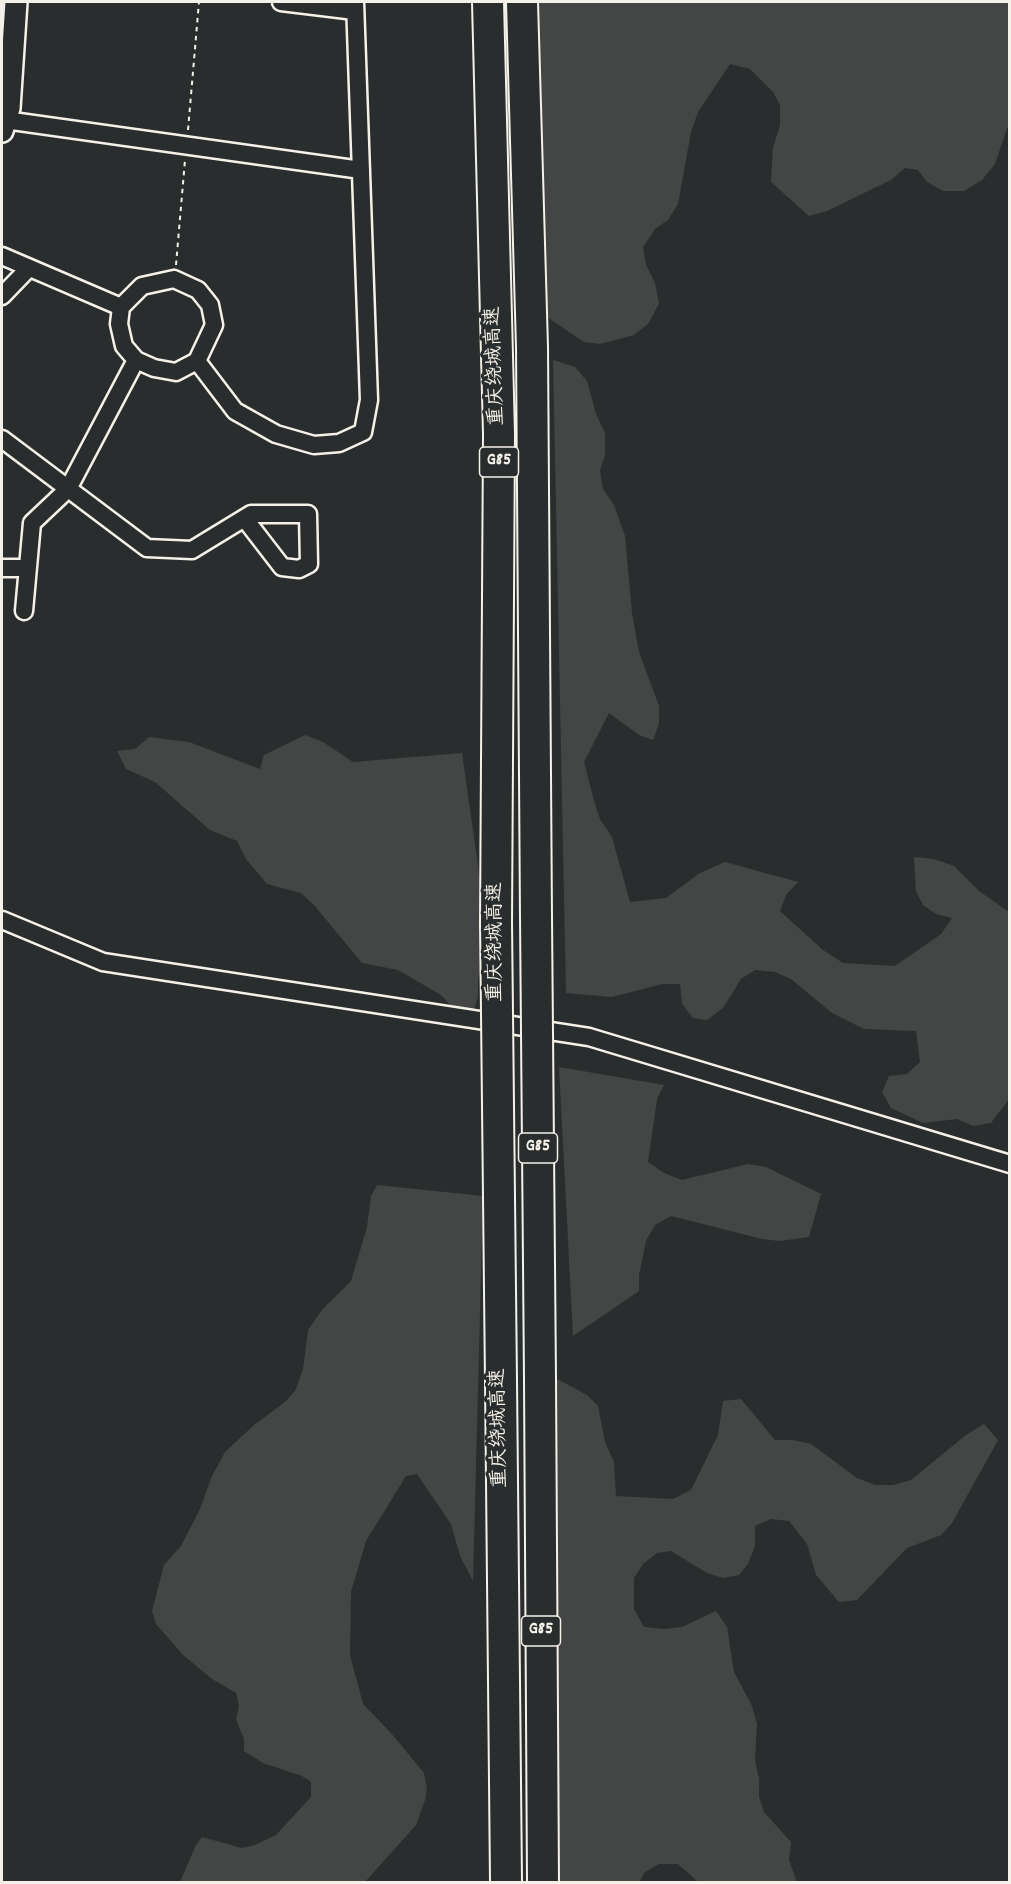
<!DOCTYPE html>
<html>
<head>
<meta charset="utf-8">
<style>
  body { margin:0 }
  #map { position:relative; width:1011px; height:1884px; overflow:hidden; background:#2a2d2e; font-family:Dekko,sans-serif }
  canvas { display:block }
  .frame { position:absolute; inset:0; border:3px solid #f4f1e8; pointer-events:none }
</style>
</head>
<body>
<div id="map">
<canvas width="1011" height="1884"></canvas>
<div class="frame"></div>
</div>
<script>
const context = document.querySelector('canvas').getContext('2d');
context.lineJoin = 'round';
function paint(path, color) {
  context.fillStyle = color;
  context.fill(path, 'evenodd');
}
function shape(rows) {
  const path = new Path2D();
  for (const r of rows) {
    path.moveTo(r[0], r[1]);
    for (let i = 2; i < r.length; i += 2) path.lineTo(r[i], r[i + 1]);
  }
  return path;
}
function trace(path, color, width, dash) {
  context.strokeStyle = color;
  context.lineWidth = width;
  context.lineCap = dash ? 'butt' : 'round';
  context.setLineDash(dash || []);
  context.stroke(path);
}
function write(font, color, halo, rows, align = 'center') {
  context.font = font + ' Dekko,"LXGW WenKai TC",sans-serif';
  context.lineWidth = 6;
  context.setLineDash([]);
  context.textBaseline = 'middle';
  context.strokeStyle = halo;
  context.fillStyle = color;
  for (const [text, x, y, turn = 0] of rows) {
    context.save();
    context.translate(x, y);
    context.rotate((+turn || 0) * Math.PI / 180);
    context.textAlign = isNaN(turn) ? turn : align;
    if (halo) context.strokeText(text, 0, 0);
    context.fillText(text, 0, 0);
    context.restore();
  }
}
paint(shape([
  [528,2,1009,2,1009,127,1007,128,995,164,982,180,964,191,943,191,927,182,918,170,905,168,891,180,827,211,809,216,771,182,773,148,780,125,780,105,773,92,750,69,730,64,698,112,691,132,678,204,668,220,655,229,643,247,646,265,655,283,659,304,648,324,634,335,600,344,584,342,541,313],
  [553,360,575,367,587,381,596,414,605,433,605,455,600,471,603,489,614,505,625,536,632,613,639,652,659,706,659,724,653,740,639,735,609,713,584,762,594,801,600,819,612,837,630,902,666,898,700,873,725,862,798,882,786,895,780,911,823,950,843,963,895,966,941,934,952,918,936,914,923,905,916,891,914,857,934,859,954,866,979,891,1009,912,1009,1099,991,1123,973,1126,957,1119,923,1123,891,1108,882,1092,889,1076,907,1074,920,1062,916,1031,864,1029,832,1013,791,979,775,972,755,970,741,979,723,1008,707,1020,693,1018,682,1004,680,984,662,984,612,997,566,993],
  [305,735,323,742,353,762,462,753,489,943,478,979,478,997,473,1013,453,1008,441,995,398,970,362,963,314,905,301,893,267,884,246,859,237,841,210,830,155,782,126,769,117,751,135,749,149,737,189,742,260,769,264,755],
  [559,1067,664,1085,657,1099,648,1162,664,1173,682,1180,748,1164,766,1167,821,1194,809,1237,780,1241,762,1239,671,1216,655,1225,646,1241,639,1275,639,1291,573,1336],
  [377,1185,483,1196,473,1581,460,1556,451,1524,417,1474,406,1476,366,1541,351,1592,350,1655,363,1704,391,1733,424,1773,427,1789,425,1800,416,1825,365,1882,180,1882,196,1845,202,1837,242,1848,255,1845,276,1835,311,1797,311,1782,302,1776,263,1763,244,1751,244,1739,236,1719,239,1706,236,1693,212,1679,183,1655,156,1624,152,1611,164,1565,181,1546,200,1509,212,1476,225,1452,254,1425,285,1402,295,1391,303,1369,308,1330,322,1310,351,1281,367,1227,371,1196],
  [557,1379,587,1395,598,1406,605,1442,614,1462,616,1496,673,1499,691,1490,718,1435,723,1401,741,1399,775,1440,793,1440,811,1444,857,1478,875,1485,893,1485,911,1480,966,1435,984,1424,998,1440,952,1523,941,1535,907,1548,857,1600,839,1602,816,1575,807,1544,789,1521,771,1519,755,1526,755,1546,748,1564,739,1575,723,1578,707,1573,671,1551,657,1553,643,1564,634,1578,634,1609,644,1627,664,1629,682,1627,716,1611,727,1627,734,1672,752,1706,757,1724,755,1760,759,1779,759,1797,764,1812,791,1842,789,1860,797,1882,698,1882,678,1864,659,1864,644,1873,639,1882,554,1882,546,1582]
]), '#444645');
const minor = shape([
  [281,2,355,11],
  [5,120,361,170],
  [2,256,121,307],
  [174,279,198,290,210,305,214,325,197,361,176,372,154,368,136,360,124,346,119,324,121,307,142,286,174,279],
  [2,296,29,268],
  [197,361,235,411,276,434,314,445,339,443,363,432,369,400,355,2],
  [2,439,147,548,192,550,251,514,308,514,309,564,299,569,282,567,245,519],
  [2,568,23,568],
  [24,611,32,523,68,489,136,360],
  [2,920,103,962,589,1037,1010,1164]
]);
const tertiary = shape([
  [2,131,9,108,16,2]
]);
const motorway = shape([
  [488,2,499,434,496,922],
  [522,2,532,347,536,917],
  [540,1379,543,1882],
  [501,1381,506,1882]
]);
trace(minor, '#f4f1e8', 21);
trace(tertiary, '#f4f1e8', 26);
trace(motorway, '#f4f1e8', 34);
trace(shape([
  [188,130,199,2],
  [176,265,185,160]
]), '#f4f1e8', 2, [4.5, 4.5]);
trace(minor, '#2a2d2e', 16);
trace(tertiary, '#2a2d2e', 21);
trace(motorway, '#2a2d2e', 30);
const motorwayBridge = shape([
  [536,917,540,1379],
  [496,922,501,1381]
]);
trace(motorwayBridge, '#f4f1e8', 34, []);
trace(motorwayBridge, '#2a2d2e', 30);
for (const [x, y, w] of [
  [499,462,39],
  [538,1148,39],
  [541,1631,39]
]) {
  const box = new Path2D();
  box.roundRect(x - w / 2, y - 15, w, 30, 4.5);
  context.fillStyle = '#2a2d2e';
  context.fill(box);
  trace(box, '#f4f1e8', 1.5);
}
write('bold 18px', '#f4f1e8', null, [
  ["G85",499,462],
  ["G85",538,1148],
  ["G85",541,1631]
]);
write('20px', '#f4f1e8', '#2a2d2e', [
  ["重庆绕城高速",497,366,-92],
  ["重庆绕城高速",497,942,-90],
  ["重庆绕城高速",501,1428,-91]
]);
</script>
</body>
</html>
